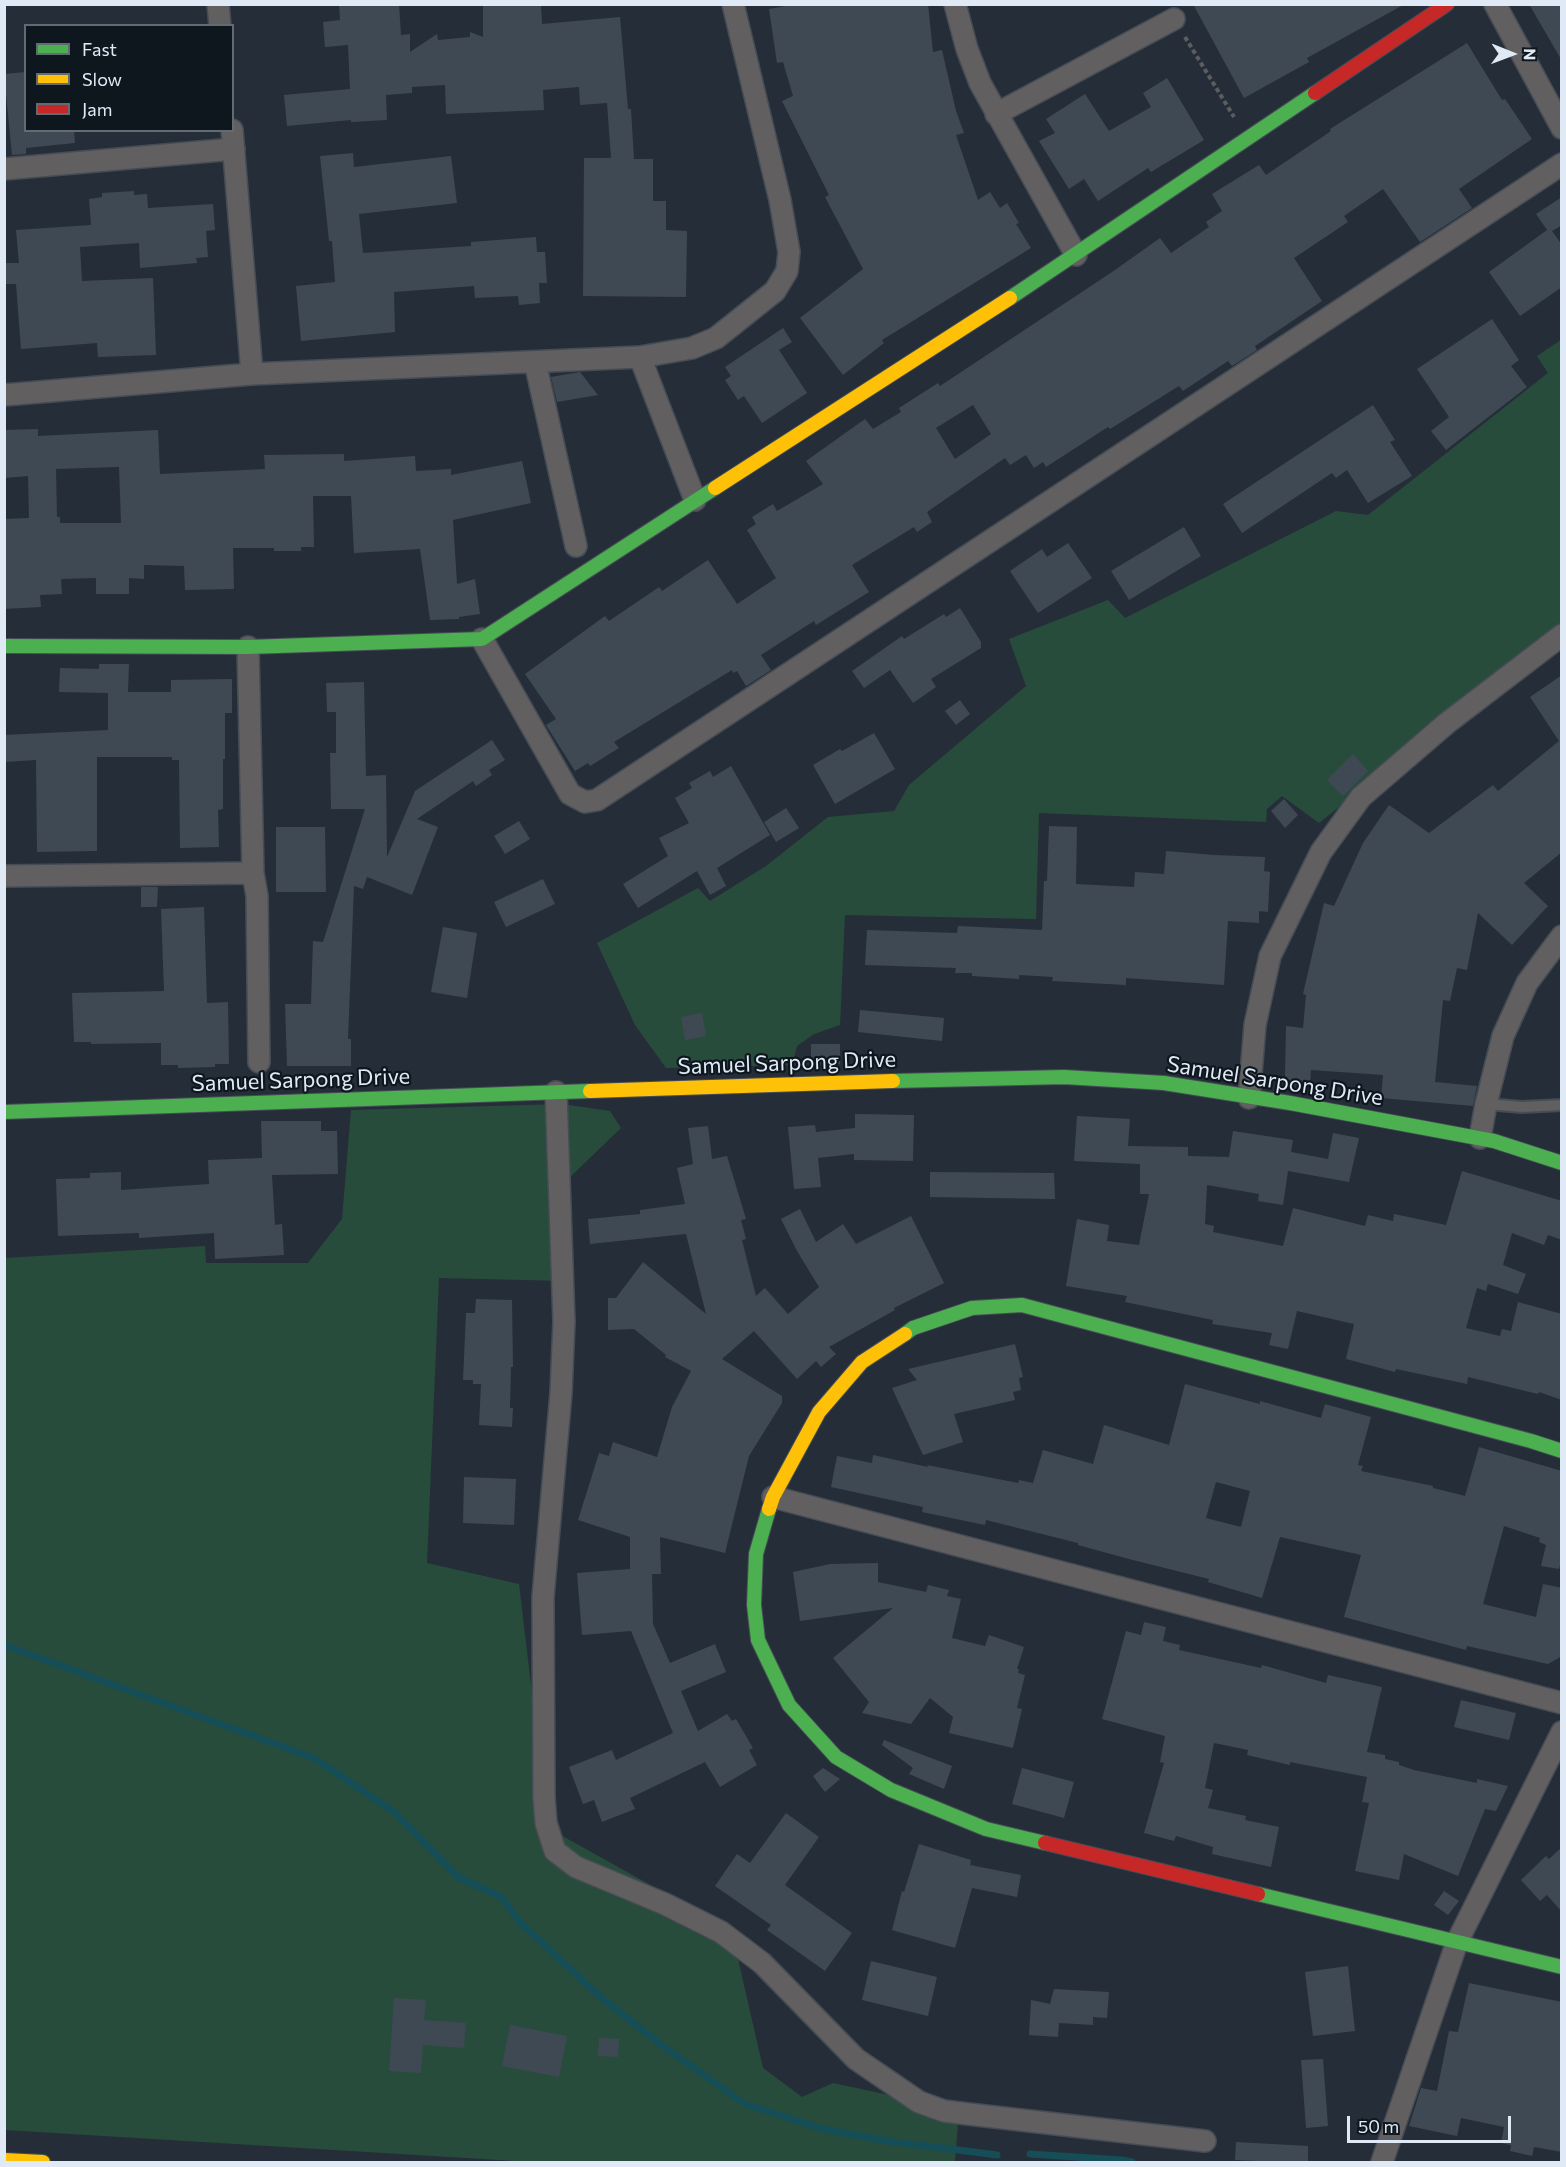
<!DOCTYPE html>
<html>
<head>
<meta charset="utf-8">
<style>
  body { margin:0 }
  #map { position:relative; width:1566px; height:2167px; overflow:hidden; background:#252e38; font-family:Commissioner,sans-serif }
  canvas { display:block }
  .frame { position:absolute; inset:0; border:6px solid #e0eaf6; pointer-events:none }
  .legend { position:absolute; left:24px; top:24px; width:210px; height:108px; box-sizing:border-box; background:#0e161e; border:2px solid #626b74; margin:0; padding:8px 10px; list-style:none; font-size:18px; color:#e0eaf6 }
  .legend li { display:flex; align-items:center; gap:12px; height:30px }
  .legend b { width:30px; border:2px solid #626b74 }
  .north { position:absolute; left:1482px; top:24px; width:60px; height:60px; -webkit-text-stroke:4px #0e161e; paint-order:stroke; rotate:91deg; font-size:16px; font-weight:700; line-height:24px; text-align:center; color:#e0eaf6 }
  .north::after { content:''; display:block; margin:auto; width:21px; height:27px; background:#e0eaf6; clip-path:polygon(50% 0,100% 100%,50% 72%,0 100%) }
  .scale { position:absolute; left:1347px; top:2116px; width:164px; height:27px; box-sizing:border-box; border:3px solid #e0eaf6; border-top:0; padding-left:8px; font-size:18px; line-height:21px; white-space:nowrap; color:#e0eaf6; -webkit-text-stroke:4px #0e161e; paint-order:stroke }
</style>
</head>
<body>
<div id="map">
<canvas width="1566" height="2167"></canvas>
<div class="frame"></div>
<ul class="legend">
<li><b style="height:8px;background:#4caf50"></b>Fast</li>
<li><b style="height:8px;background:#ffc107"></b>Slow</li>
<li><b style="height:8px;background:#c62828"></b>Jam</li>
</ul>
<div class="north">N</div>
<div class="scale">50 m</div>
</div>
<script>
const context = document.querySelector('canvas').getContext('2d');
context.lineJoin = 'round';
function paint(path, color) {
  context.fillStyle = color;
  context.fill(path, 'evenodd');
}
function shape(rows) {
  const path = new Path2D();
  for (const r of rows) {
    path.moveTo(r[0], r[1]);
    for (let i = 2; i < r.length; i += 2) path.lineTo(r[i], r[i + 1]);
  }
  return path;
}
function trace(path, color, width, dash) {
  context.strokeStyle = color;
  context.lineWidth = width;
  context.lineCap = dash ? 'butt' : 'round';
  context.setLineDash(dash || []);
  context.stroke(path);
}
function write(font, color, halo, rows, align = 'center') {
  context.font = font + ' Commissioner,sans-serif';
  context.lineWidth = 4.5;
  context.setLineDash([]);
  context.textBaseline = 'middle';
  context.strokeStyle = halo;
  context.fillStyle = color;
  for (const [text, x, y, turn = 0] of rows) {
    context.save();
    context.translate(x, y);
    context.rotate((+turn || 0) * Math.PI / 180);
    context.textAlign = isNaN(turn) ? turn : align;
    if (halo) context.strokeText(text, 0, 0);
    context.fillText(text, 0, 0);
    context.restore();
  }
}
paint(shape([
  [1561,340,1561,629,1319,823,1282,796,1267,809,1266,822,1039,813,1036,919,845,915,840,1025,814,1034,797,1046,792,1065,666,1068,635,1025,597,943,698,888,710,901,766,866,828,817,894,811,909,785,1026,686,1009,639,1108,600,1125,618,1336,511,1368,515,1548,373,1537,356],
  [562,1104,610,1111,621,1128,568,1179,566,1281,439,1278,427,1563,519,1584,548,1828,681,1902,738,1959,763,2068,802,2097,833,2083,959,2110,955,2162,532,2162,5,2130,5,1258,205,1246,206,1263,308,1263,342,1219,351,1110]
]), '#284c3b');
trace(shape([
  [4,1645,314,1758,393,1811,458,1877,501,1897,520,1922,597,1994,660,2044,745,2104,823,2129,887,2141,997,2155],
  [1030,2154,1122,2160,1132,2162]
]), '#154e56', 7);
paint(shape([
  [339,4,399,4,401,35,410,34,410,52,437,34,438,40,470,37,470,32,483,37,483,4,541,4,542,24,620,17,628,109,631,109,634,159,653,159,653,201,666,201,666,230,687,231,686,297,583,296,584,158,611,158,607,103,580,105,579,87,543,90,544,110,446,114,445,85,412,87,412,93,386,95,387,120,351,122,351,120,287,126,284,95,350,89,348,45,325,47,323,22,340,20],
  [797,4,928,4,933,52,942,50,956,111,964,133,956,135,978,200,990,192,1000,208,1007,203,1019,223,1016,224,1031,248,882,340,884,343,843,375,800,318,863,269,825,197,829,195,782,101,793,96,783,62,777,63,769,9],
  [1193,4,1405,4,1307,58,1309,62,1244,98],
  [1529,4,1562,4,1562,61],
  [1467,43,1502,100,1505,99,1532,139,1459,189,1472,208,1420,242,1383,189,1344,216,1348,222,1294,258,1322,301,1255,346,1257,350,1232,366,1228,361,1183,391,1179,386,1110,429,1108,427,1046,467,1043,462,1034,468,1026,455,1010,465,1005,458,927,512,932,522,917,532,914,527,852,565,869,592,816,625,814,621,761,655,771,670,746,686,737,671,733,673,732,670,614,742,619,748,590,766,588,763,575,771,546,725,556,719,525,674,605,616,609,621,659,587,662,591,708,560,737,604,776,578,747,530,756,524,752,517,773,504,777,511,823,484,806,461,865,419,873,429,901,412,899,408,938,383,940,386,1115,270,1160,238,1171,253,1209,227,1206,222,1222,211,1212,194,1259,165,1266,175,1331,131,1330,129],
  [973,405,991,434,955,459,936,428],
  [26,72,26,130,74,130,75,143,26,148,26,154,12,155,4,74],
  [1167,78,1204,140,1151,172,1148,168,1098,201,1084,179,1069,189,1039,141,1055,133,1046,119,1085,94,1109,131,1151,107,1143,93],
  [353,153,354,167,451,156,457,203,359,214,363,253,471,246,471,242,536,237,537,252,545,252,547,283,539,283,540,303,519,305,518,296,475,298,474,286,394,292,395,332,301,341,296,286,335,282,332,241,329,241,320,156],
  [134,191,134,195,147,194,148,208,213,204,215,230,206,231,208,257,196,258,197,263,140,268,139,243,80,247,82,281,153,278,156,355,98,357,97,343,21,349,16,284,4,284,4,263,19,263,16,230,91,225,89,199,102,197,102,193],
  [1562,197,1562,225,1552,231,1562,245,1562,287,1520,316,1489,272,1547,230,1536,214],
  [1492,319,1519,360,1511,366,1527,387,1446,450,1431,431,1449,417,1417,369],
  [783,328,792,342,779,350,807,393,762,423,744,396,738,400,725,380,731,376,725,367],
  [580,372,598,395,557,402,551,377],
  [1373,405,1395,440,1390,442,1412,476,1368,503,1347,470,1336,478,1332,473,1242,533,1223,504],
  [38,429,38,436,158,430,160,474,265,469,264,455,344,454,344,461,415,456,416,471,451,469,451,475,522,461,531,503,453,520,457,584,475,579,480,614,459,617,459,619,430,620,420,549,354,553,351,496,313,496,314,547,301,547,301,551,274,551,274,548,233,548,234,589,185,590,184,566,144,565,144,579,129,578,129,594,96,594,96,578,61,579,62,594,40,595,41,607,4,609,4,519,29,518,28,476,4,478,4,430],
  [119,467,121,523,60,523,60,517,57,517,56,469],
  [1184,527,1201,556,1129,600,1111,571],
  [1068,543,1092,578,1038,613,1010,571,1042,549,1047,557],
  [960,608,981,642,981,648,931,679,936,687,913,703,890,670,864,688,852,671,902,636,904,639,944,614,946,617],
  [99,664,129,664,128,692,171,692,171,680,232,679,232,713,225,713,225,759,223,759,223,809,218,810,219,847,180,848,179,760,172,760,172,757,97,757,97,851,37,852,36,760,4,762,4,735,108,730,108,693,59,692,60,668,99,669],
  [1562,675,1562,852,1524,883,1548,906,1512,945,1478,913,1467,970,1457,968,1450,1001,1443,1000,1435,1082,1477,1086,1473,1106,1381,1098,1383,1075,1311,1070,1310,1086,1293,1085,1285,1076,1286,1026,1303,1028,1306,995,1303,994,1324,903,1334,906,1363,843,1389,805,1429,833,1493,785,1498,791,1559,741,1530,697],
  [364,682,366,776,386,775,387,857,415,791,492,740,505,760,489,770,492,775,476,786,473,781,417,819,438,827,412,895,367,877,363,889,354,886,348,1039,351,1039,351,1066,287,1066,285,1004,311,1004,313,941,323,942,365,809,331,809,330,753,336,753,336,712,327,712,326,683],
  [960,700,970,714,956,725,945,711],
  [874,733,895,769,835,804,813,765,840,749,842,751],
  [1353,754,1368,771,1343,796,1327,780],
  [731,766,770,835,717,868,726,886,710,895,697,871,638,908,623,884,668,856,659,838,689,823,675,798,692,788,689,783,710,771,713,777],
  [1284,799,1298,815,1285,828,1271,811],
  [786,808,799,828,776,842,764,822],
  [519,821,530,839,505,854,494,836],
  [1049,826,1077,827,1076,884,1134,887,1135,872,1164,874,1166,851,1214,855,1265,857,1264,871,1270,872,1268,912,1259,911,1259,923,1228,921,1224,985,1126,978,1126,985,1052,981,1053,977,1019,975,1019,979,972,976,972,973,955,973,956,968,865,965,867,930,957,933,958,926,1042,930,1044,881,1047,881],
  [276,827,325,827,326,892,276,892],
  [543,879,555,904,506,927,494,902],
  [141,887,158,887,157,907,141,907],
  [204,907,207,1003,228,1002,229,1064,215,1064,215,1067,178,1068,178,1065,161,1065,161,1043,91,1044,91,1042,74,1042,72,993,164,991,161,909],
  [443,927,477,933,467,998,431,992],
  [860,1010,944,1018,942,1041,858,1032],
  [702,1013,706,1036,685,1040,681,1017],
  [811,1044,840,1044,840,1064,811,1065],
  [855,1114,914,1115,913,1161,854,1160,854,1154,818,1158,821,1187,794,1189,788,1127,815,1125,816,1132,855,1128],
  [1077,1116,1130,1119,1128,1146,1188,1147,1188,1156,1229,1157,1233,1131,1293,1140,1291,1152,1328,1159,1333,1133,1359,1138,1349,1182,1288,1171,1283,1205,1258,1201,1259,1194,1207,1185,1205,1224,1214,1226,1213,1232,1283,1246,1293,1208,1365,1226,1368,1215,1393,1221,1394,1214,1446,1225,1462,1171,1562,1201,1562,1240,1548,1235,1544,1245,1512,1233,1503,1265,1526,1274,1518,1294,1488,1284,1486,1291,1477,1288,1466,1328,1500,1336,1502,1329,1511,1331,1518,1302,1562,1314,1562,1400,1539,1392,1538,1394,1468,1377,1467,1384,1396,1369,1395,1372,1346,1359,1354,1324,1297,1311,1288,1349,1269,1345,1272,1333,1212,1324,1213,1320,1125,1302,1127,1296,1066,1286,1077,1219,1109,1225,1107,1241,1139,1245,1149,1194,1140,1194,1140,1164,1074,1161],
  [261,1121,321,1121,321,1131,337,1131,338,1174,272,1175,275,1225,282,1224,284,1255,215,1259,214,1233,139,1238,139,1233,58,1236,56,1179,90,1178,90,1173,121,1172,121,1190,209,1184,208,1160,262,1158],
  [708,1126,712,1159,727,1156,746,1219,741,1220,746,1239,742,1240,756,1296,765,1288,788,1314,819,1287,797,1251,781,1219,800,1209,816,1242,843,1224,856,1244,911,1216,944,1283,894,1308,895,1310,829,1347,836,1354,821,1367,816,1361,797,1379,754,1331,722,1359,782,1396,782,1403,749,1456,725,1553,660,1537,661,1574,652,1574,653,1624,670,1663,715,1644,726,1672,681,1691,698,1731,727,1714,732,1721,736,1719,753,1748,749,1750,757,1765,720,1787,705,1762,630,1798,635,1809,602,1822,594,1800,583,1804,569,1767,612,1750,616,1760,673,1733,631,1631,582,1635,577,1573,630,1569,630,1537,578,1520,599,1453,609,1456,613,1442,657,1457,672,1407,691,1371,665,1357,666,1355,634,1329,608,1330,608,1298,616,1298,643,1262,706,1314,686,1234,590,1244,588,1219,640,1214,640,1210,685,1204,677,1168,693,1164,688,1128],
  [930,1172,1054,1173,1055,1199,930,1197],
  [476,1299,512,1300,513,1367,511,1367,510,1408,513,1408,512,1427,479,1425,481,1384,473,1384,473,1380,463,1380,466,1313,475,1313],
  [1015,1344,1023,1377,1019,1378,1021,1390,1013,1392,1015,1400,954,1414,963,1442,923,1455,892,1388,917,1380,908,1369],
  [1185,1384,1260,1404,1260,1401,1321,1418,1325,1404,1371,1417,1358,1465,1363,1466,1361,1471,1433,1486,1433,1488,1465,1496,1479,1447,1562,1471,1562,1558,1559,1569,1541,1566,1546,1545,1539,1542,1540,1538,1504,1526,1483,1604,1536,1617,1543,1584,1562,1588,1562,1656,1548,1664,1467,1646,1466,1650,1344,1617,1361,1555,1280,1537,1262,1598,1208,1582,1209,1579,1129,1559,1078,1545,1078,1543,986,1520,985,1525,922,1512,923,1507,831,1487,837,1456,872,1463,873,1455,928,1467,927,1465,1018,1483,1019,1480,1033,1483,1043,1450,1093,1464,1104,1425,1169,1445],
  [1216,1482,1250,1491,1241,1527,1206,1518],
  [464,1477,516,1479,514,1525,463,1523],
  [878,1563,878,1582,926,1592,928,1585,949,1590,947,1596,961,1599,952,1638,985,1646,989,1635,1024,1647,1017,1669,1019,1669,1018,1673,1025,1675,1017,1708,1022,1709,1013,1748,949,1733,953,1717,930,1698,911,1724,862,1713,869,1702,833,1658,893,1608,800,1621,793,1572,830,1564],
  [1144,1622,1166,1627,1163,1641,1180,1645,1179,1650,1261,1668,1262,1665,1326,1683,1328,1675,1382,1687,1367,1752,1385,1755,1385,1759,1399,1762,1399,1765,1414,1770,1477,1783,1477,1779,1508,1786,1496,1811,1485,1809,1458,1876,1404,1854,1399,1880,1355,1871,1369,1803,1362,1802,1367,1777,1290,1762,1290,1765,1247,1755,1248,1750,1214,1743,1205,1788,1213,1790,1208,1808,1246,1816,1245,1820,1279,1827,1271,1867,1212,1854,1213,1847,1176,1836,1174,1841,1144,1833,1164,1763,1160,1762,1165,1736,1102,1719,1126,1631,1141,1635],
  [1461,1700,1516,1713,1509,1740,1454,1727],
  [884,1740,952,1766,944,1789,909,1774,913,1768,882,1745],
  [823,1768,840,1779,825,1792,813,1776],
  [1022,1768,1074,1782,1064,1818,1012,1804],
  [786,1813,819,1837,785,1885,852,1933,825,1971,767,1930,771,1925,715,1886,737,1854,750,1863],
  [919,1844,971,1860,970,1865,1021,1875,1017,1897,972,1888,955,1948,892,1930,902,1891,904,1892],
  [1562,1847,1562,1912,1547,1895,1540,1901,1521,1880,1546,1856,1549,1859],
  [1444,1891,1459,1901,1448,1915,1434,1905],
  [871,1961,937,1977,928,2016,862,2000],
  [1348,1966,1355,2031,1313,2036,1305,1972],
  [1469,1983,1562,2002,1562,2152,1534,2147,1532,2156,1510,2151,1511,2145,1501,2143,1504,2127,1461,2118,1457,2136,1409,2126,1421,2088,1437,2091,1449,2031,1458,2032],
  [1054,1989,1109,1992,1107,2018,1093,2017,1093,2025,1059,2023,1058,2037,1029,2035,1031,2000,1050,2004],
  [394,1998,426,2000,424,2020,466,2023,464,2048,423,2045,421,2073,389,2071],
  [510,2025,567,2036,559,2077,502,2066],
  [599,2038,619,2039,618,2057,598,2056],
  [1323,2059,1328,2126,1306,2128,1301,2060],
  [1236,2142,1308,2146,1308,2163,1235,2160]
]), '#3f4954');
const lane = shape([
  [1486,1104,1522,1107,1562,1105]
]);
const street = shape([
  [218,4,220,26],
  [955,4,967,49,980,83,1076,255],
  [1495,4,1562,128],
  [996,114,1174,19],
  [232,130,252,374],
  [4,169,234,149],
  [640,357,695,500],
  [535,362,576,546],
  [4,395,252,374,640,357,692,348,716,338,775,291,787,271,789,252,780,200,733,4],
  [482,639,570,794,585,802,597,800,1562,164],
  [248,647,253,873,257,896,259,1062],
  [4,876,253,873],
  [556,1092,564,1322,561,1393,543,1597,544,1797,546,1823,555,1851,576,1867,665,1904,721,1932,762,1963,856,2059,919,2102,944,2111,968,2114,1205,2141],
  [1249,1098,1255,1025,1270,956,1321,852,1361,797,1447,723,1562,635],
  [1480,1138,1486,1104,1503,1036,1527,983,1562,936],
  [773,1497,1562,1703],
  [1382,2162,1457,1942,1562,1732]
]);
const fast = shape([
  [1010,298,1315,93],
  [4,646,248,647,482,639,715,488],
  [893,1081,1064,1077,1164,1083,1290,1103,1494,1141,1562,1163],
  [4,1112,590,1091],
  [905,1334,913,1328,972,1308,1022,1305,1531,1441,1562,1451],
  [769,1509,756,1554,754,1605,758,1640,789,1705,836,1757,891,1790,986,1829,1045,1843],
  [1258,1894,1562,1967]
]);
const slow = shape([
  [715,488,1010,298],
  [590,1091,893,1081],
  [769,1509,773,1497,819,1412,862,1362,905,1334],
  [4,2160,43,2162]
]);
const jam = shape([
  [1315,93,1447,4],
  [1045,1843,1258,1894]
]);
trace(lane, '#454c55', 14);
trace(street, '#454c55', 24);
trace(fast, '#454c55', 16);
trace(slow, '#454c55', 16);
trace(jam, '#454c55', 16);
trace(shape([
  [1185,37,1234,117]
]), '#5b5d5f', 4, [4.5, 3]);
trace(lane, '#615f5f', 10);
trace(street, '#615f5f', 21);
trace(fast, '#4caf50', 14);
trace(slow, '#ffc107', 14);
trace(jam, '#c62828', 14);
write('22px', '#e0eaf6', '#0e161e', [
  ["Samuel Sarpong Drive",787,1063,-2],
  ["Samuel Sarpong Drive",301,1080,-2],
  ["Samuel Sarpong Drive",1275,1081,9]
]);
</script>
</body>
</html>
